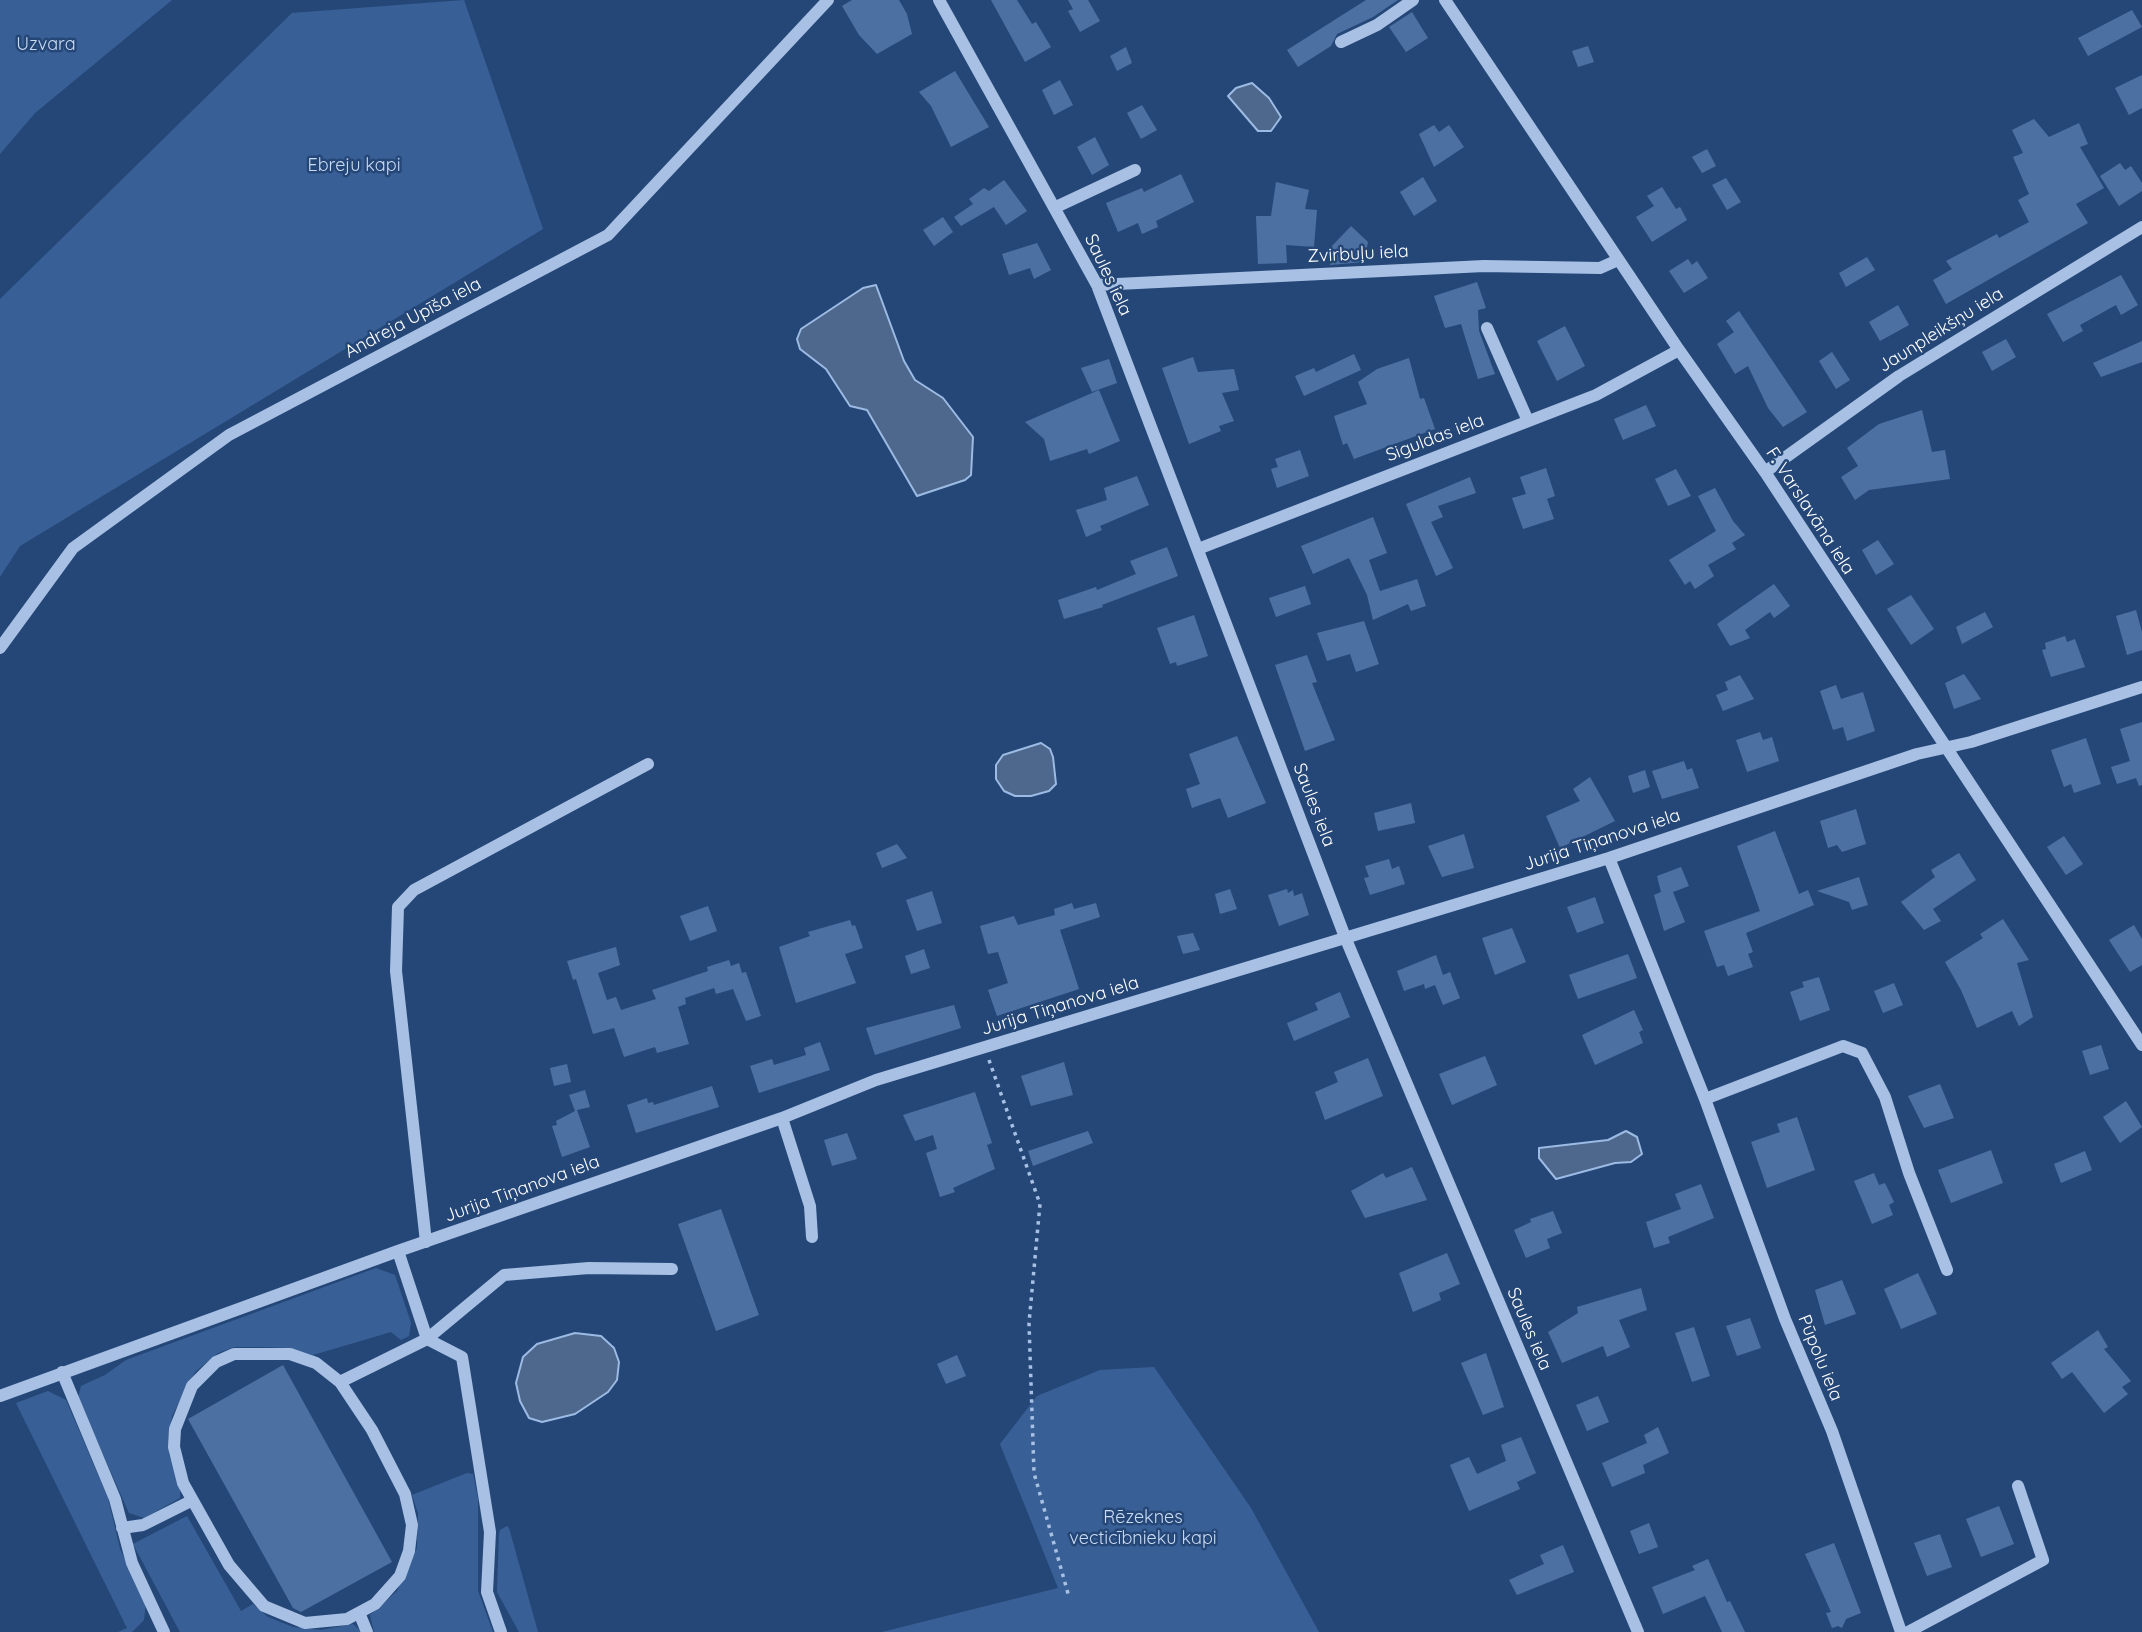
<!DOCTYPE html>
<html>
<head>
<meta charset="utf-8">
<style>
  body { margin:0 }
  canvas { display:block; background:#254778 }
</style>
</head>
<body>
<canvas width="2142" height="1632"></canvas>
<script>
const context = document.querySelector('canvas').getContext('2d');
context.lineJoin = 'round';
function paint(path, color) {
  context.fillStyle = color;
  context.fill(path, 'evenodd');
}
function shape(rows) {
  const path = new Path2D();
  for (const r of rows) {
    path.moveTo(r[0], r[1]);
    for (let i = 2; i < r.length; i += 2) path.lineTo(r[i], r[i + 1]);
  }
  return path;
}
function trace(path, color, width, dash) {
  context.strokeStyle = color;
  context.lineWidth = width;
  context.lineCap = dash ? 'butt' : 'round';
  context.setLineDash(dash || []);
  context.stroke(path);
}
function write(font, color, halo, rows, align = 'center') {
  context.font = font + ' Quicksand,sans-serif';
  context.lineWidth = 5;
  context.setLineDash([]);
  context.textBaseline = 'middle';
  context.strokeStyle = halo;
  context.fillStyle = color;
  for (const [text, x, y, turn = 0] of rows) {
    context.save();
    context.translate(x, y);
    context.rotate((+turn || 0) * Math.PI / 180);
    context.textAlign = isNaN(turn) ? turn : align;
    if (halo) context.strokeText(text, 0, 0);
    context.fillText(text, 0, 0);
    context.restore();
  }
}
paint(shape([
  [0,0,172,0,35,113,0,154],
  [464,0,543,229,20,546,0,577,0,299,292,13],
  [376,1268,395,1275,411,1323,409,1336,401,1340,391,1332,313,1355,288,1348,262,1347,234,1347,218,1353,195,1372,172,1416,169,1454,180,1487,180,1498,144,1518,129,1513,78,1398,81,1386,105,1375,126,1360],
  [1154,1367,1251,1508,1319,1632,882,1632,1058,1588,1000,1444,1037,1396,1100,1370],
  [48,1391,66,1400,108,1498,120,1549,146,1602,144,1620,132,1632,118,1632,127,1628,16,1403],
  [467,1473,473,1474,478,1499,478,1591,493,1632,374,1632,370,1615,397,1591,417,1548,418,1513,412,1495],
  [187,1516,241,1611,253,1604,268,1617,293,1627,321,1630,353,1624,362,1632,180,1632,133,1544],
  [507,1526,509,1528,538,1632,519,1632,497,1592,499,1534,500,1530]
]), '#396096');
const water = shape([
  [1252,83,1269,98,1281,117,1271,131,1258,131,1228,96,1236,88,1252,83],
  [876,285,904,361,915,380,943,398,973,437,971,475,965,480,917,496,867,410,850,406,826,369,800,349,797,339,801,329,863,288,876,285],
  [1041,743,1050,749,1053,757,1056,784,1049,791,1031,796,1015,796,1004,791,996,779,996,765,1003,755,1041,743],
  [1626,1131,1637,1137,1642,1154,1631,1162,1615,1163,1556,1179,1539,1158,1539,1148,1608,1140,1626,1131],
  [575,1333,601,1336,614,1348,619,1362,617,1380,608,1392,575,1414,542,1422,529,1418,520,1401,516,1383,523,1357,537,1344,575,1333]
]);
paint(water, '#4e678c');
trace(water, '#9cbbe4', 2);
paint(shape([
  [852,0,899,0,907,14,912,34,877,54,859,35,842,6],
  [991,0,1017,0,1032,24,1036,22,1051,47,1025,62],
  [1068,0,1088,0,1100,21,1080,32,1068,11,1073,9],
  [1366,0,1398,0,1373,17,1337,34,1331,46,1298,67,1287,50],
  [2132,10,2142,27,2088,56,2078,38],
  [1412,12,1428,38,1406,52,1389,27],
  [1588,46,1594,62,1578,67,1572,51],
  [1126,47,1132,63,1117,71,1110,56],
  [955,71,989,127,951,147,931,106,919,92],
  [2142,75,2142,108,2129,115,2115,88],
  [1060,80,1073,105,1054,115,1042,90],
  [1142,105,1157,130,1141,139,1127,113],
  [2034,119,2049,137,2079,123,2088,144,2080,147,2104,188,2076,204,2088,223,1946,304,1933,280,1952,269,1946,261,1997,234,1999,238,2029,222,2018,200,2029,194,2013,157,2023,153,2012,130],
  [1434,125,1439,132,1449,125,1464,147,1434,167,1419,134],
  [1095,137,1109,165,1092,175,1077,147],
  [1707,149,1716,166,1702,173,1692,157],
  [2120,163,2125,170,2131,166,2142,183,2142,191,2119,206,2100,176],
  [1181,174,1194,202,1156,221,1158,227,1142,234,1138,223,1118,232,1106,203,1142,188,1144,192],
  [1423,177,1437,201,1414,216,1400,192],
  [1726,178,1741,202,1727,210,1712,185],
  [1004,180,1027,211,1006,225,994,207,961,226,954,217,973,204,969,199,984,188,989,191],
  [1276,182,1309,190,1305,209,1317,210,1314,247,1286,245,1287,263,1258,264,1256,216,1271,216],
  [1662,187,1676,209,1680,207,1687,220,1652,242,1636,217,1654,206,1647,196],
  [943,217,953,232,934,246,923,230],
  [1351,226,1368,242,1364,262,1330,265,1332,246],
  [1037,243,1051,270,1034,279,1030,268,1009,275,1002,254],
  [1867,257,1875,270,1846,287,1839,273],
  [1688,259,1692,265,1697,261,1708,278,1684,293,1669,271],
  [2121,275,2138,305,2121,315,2116,305,2080,325,2083,331,2063,342,2047,314],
  [1477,282,1486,308,1478,310,1479,331,1495,374,1478,379,1461,324,1445,328,1434,296],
  [1898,305,1909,325,1880,341,1869,322],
  [1739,311,1807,412,1783,427,1768,408,1748,366,1735,374,1717,344,1734,332,1726,321],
  [1565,326,1585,366,1557,381,1537,341],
  [2006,339,2016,357,1992,371,1982,352],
  [2142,341,2142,362,2101,377,2093,363],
  [1832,352,1850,380,1836,389,1819,361],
  [1354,354,1361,370,1304,396,1295,376,1314,368,1316,372],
  [1193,357,1198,372,1234,369,1239,390,1222,393,1234,421,1219,426,1221,431,1189,444,1162,368],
  [1409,358,1420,399,1424,398,1435,429,1354,459,1347,443,1343,445,1334,416,1367,404,1358,382,1377,369],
  [1109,359,1117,383,1092,392,1081,368],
  [1099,390,1120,441,1089,454,1087,449,1050,461,1044,439,1025,422],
  [1646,405,1656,426,1623,440,1614,419],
  [1922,410,1932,452,1945,450,1950,479,1869,490,1855,500,1841,477,1858,466,1847,448,1879,424],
  [1300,450,1309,476,1277,488,1271,469,1278,467,1275,459],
  [1546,468,1555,496,1547,499,1554,519,1523,529,1512,498,1526,494,1520,477],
  [1676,469,1691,496,1668,506,1655,479],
  [1137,476,1149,505,1100,526,1102,530,1086,537,1076,510,1107,500,1104,488],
  [1470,477,1476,493,1438,506,1443,517,1431,522,1453,568,1436,576,1406,504],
  [1715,488,1733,521,1745,535,1732,543,1736,549,1708,565,1714,576,1695,589,1690,581,1685,585,1669,560,1716,531,1698,496],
  [1373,517,1387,553,1369,560,1380,591,1417,579,1426,606,1411,611,1408,604,1373,620,1367,595,1349,558,1313,574,1301,546],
  [1878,540,1894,564,1876,575,1862,550],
  [1167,547,1178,576,1102,605,1103,607,1064,619,1058,600,1096,587,1097,590,1136,574,1130,561],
  [1774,584,1790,606,1774,618,1770,612,1745,630,1750,638,1730,646,1717,624],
  [1305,586,1311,604,1276,617,1269,598],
  [1911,595,1934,629,1911,645,1887,609],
  [2136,610,2142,632,2142,650,2127,655,2116,616],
  [1985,612,1993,627,1962,644,1956,627],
  [1194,615,1208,656,1177,666,1176,662,1170,664,1157,628],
  [1364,621,1379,664,1356,672,1350,654,1327,661,1317,633],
  [2065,636,2067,642,2075,639,2085,667,2051,677,2042,650,2046,649,2045,643],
  [1307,655,1317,682,1312,683,1335,740,1305,751,1275,665],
  [1964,674,1981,699,1954,709,1945,683],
  [1740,675,1754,699,1723,711,1716,695,1728,690,1725,682],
  [1836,685,1841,699,1863,692,1875,731,1847,741,1843,727,1833,730,1820,691],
  [2142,722,2142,785,2139,786,2136,778,2117,784,2111,767,2130,761,2120,729],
  [1760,732,1763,740,1772,737,1779,761,1747,772,1736,740],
  [1237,736,1266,803,1228,818,1220,798,1192,808,1186,789,1200,784,1189,754],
  [2086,738,2101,784,2074,793,2071,784,2064,787,2051,750],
  [1684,761,1687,770,1692,768,1699,788,1662,799,1652,771],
  [1645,770,1650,787,1633,793,1628,776],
  [1590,777,1615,821,1560,848,1546,816,1580,801,1573,789],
  [1411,803,1415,823,1378,831,1374,813],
  [1856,809,1866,844,1842,852,1837,845,1828,848,1820,821],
  [1775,831,1799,894,1808,890,1814,905,1746,933,1753,952,1748,954,1753,967,1728,976,1724,965,1717,967,1704,931,1760,911,1737,846],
  [1464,834,1474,868,1442,877,1428,846],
  [2064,836,2083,864,2066,875,2047,847],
  [897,844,907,858,882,868,876,853],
  [1959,853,1976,880,1933,909,1941,921,1924,930,1901,902,1935,877,1931,870],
  [1389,859,1392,869,1399,866,1405,884,1370,895,1364,878,1369,877,1365,866],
  [1681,867,1689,886,1673,892,1685,922,1664,931,1654,895,1661,892,1657,876],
  [1859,877,1868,905,1852,910,1849,902,1817,891],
  [1230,889,1237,909,1220,914,1215,894],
  [1287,889,1288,893,1293,890,1294,896,1302,893,1309,915,1279,926,1268,895],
  [932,891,942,923,917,931,906,900],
  [1595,897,1604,923,1577,933,1567,907],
  [1072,903,1074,909,1096,903,1100,917,1060,930,1079,989,997,1016,988,990,1008,983,998,952,988,954,980,926,1014,916,1018,925,1055,915,1054,909],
  [708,906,717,931,690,941,680,916],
  [2003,919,2029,960,2017,963,2033,1017,2019,1026,2012,1011,1977,1028,1961,990,1945,962,1983,938,1980,934],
  [850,920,852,926,855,925,863,948,845,954,856,983,796,1003,779,947,810,936,808,932],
  [2134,925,2142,939,2142,965,2130,972,2109,940],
  [1512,928,1526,962,1495,975,1482,938],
  [1193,933,1200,950,1183,954,1177,936],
  [616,947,620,965,598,973,607,1000,616,997,621,1010,656,999,652,990,708,971,707,967,729,960,731,966,739,963,742,973,746,972,761,1016,746,1021,733,989,716,994,714,988,685,998,686,1004,678,1007,689,1044,657,1053,655,1047,624,1057,614,1028,593,1034,576,979,573,980,567,961],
  [924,949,930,968,911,974,905,956],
  [1628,954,1637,978,1578,999,1569,975],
  [1436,955,1443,975,1450,972,1460,998,1443,1005,1435,985,1425,989,1424,984,1404,991,1397,971],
  [1819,977,1830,1010,1800,1021,1790,992,1804,987,1802,982],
  [1894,983,1903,1005,1883,1013,1874,991],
  [1340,992,1350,1017,1294,1041,1287,1023,1318,1010,1315,1003],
  [954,1005,961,1028,875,1055,866,1028],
  [1634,1010,1643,1030,1639,1032,1643,1043,1595,1065,1582,1035],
  [820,1042,830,1070,759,1093,750,1066,772,1059,774,1065,806,1055,804,1048],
  [2101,1045,2109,1069,2090,1075,2082,1051],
  [1485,1056,1497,1085,1452,1105,1439,1074],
  [1368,1058,1383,1096,1325,1120,1315,1092,1338,1082,1334,1072],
  [1064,1062,1073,1095,1031,1106,1021,1076],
  [567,1064,571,1082,554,1086,550,1068],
  [1940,1084,1954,1118,1924,1128,1908,1096],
  [712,1086,719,1107,636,1133,627,1105,647,1098,648,1103,653,1102,654,1105],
  [585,1090,590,1107,577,1110,590,1147,562,1157,552,1126,557,1125,556,1121,575,1111,569,1095],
  [975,1092,992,1143,987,1145,995,1169,953,1188,955,1192,940,1197,926,1153,937,1149,933,1135,915,1141,903,1115],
  [2126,1101,2142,1127,2120,1143,2103,1117],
  [1797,1117,1815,1170,1767,1188,1751,1142,1780,1132,1777,1124],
  [1088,1131,1093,1143,1033,1166,1028,1151],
  [847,1133,857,1159,832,1166,824,1140],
  [1991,1150,2003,1183,1951,1203,1938,1170],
  [2085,1151,2092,1170,2061,1183,2054,1164],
  [1412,1167,1427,1200,1365,1218,1351,1191,1383,1173,1386,1178],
  [1874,1173,1879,1185,1885,1183,1894,1202,1889,1205,1893,1215,1872,1224,1854,1181],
  [1701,1184,1714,1218,1668,1237,1670,1243,1654,1248,1646,1222,1681,1209,1675,1194],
  [721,1209,759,1315,716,1331,678,1224],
  [1553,1211,1562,1233,1547,1239,1550,1248,1526,1258,1514,1230,1531,1222,1530,1219],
  [1447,1253,1460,1284,1439,1293,1441,1300,1413,1312,1399,1273],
  [1918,1273,1937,1314,1901,1329,1884,1289],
  [1842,1280,1856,1314,1825,1325,1815,1290],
  [1641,1288,1647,1310,1619,1320,1630,1347,1607,1357,1603,1346,1562,1363,1548,1332,1578,1313,1577,1307],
  [1750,1318,1761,1348,1737,1356,1726,1326],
  [1694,1327,1710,1376,1692,1382,1675,1333],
  [2098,1330,2108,1347,2104,1349,2131,1381,2122,1387,2128,1394,2104,1413,2072,1372,2062,1379,2051,1363],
  [1486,1353,1504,1407,1483,1415,1461,1363],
  [957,1355,966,1376,946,1384,937,1364],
  [283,1365,392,1562,301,1612,293,1608,188,1419],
  [1598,1396,1609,1422,1587,1431,1576,1405],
  [1658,1427,1669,1453,1643,1465,1645,1473,1612,1487,1602,1463,1647,1443,1644,1435],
  [1521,1437,1536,1473,1517,1482,1520,1489,1469,1511,1450,1465,1469,1457,1477,1474,1506,1461,1501,1445],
  [1999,1506,2014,1544,1981,1557,1966,1519],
  [1649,1523,1658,1547,1639,1554,1630,1531],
  [1940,1534,1952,1567,1927,1576,1914,1543],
  [1834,1543,1861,1613,1846,1619,1842,1628,1838,1626,1832,1628,1826,1613,1831,1612,1805,1554],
  [1563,1545,1574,1572,1517,1595,1509,1580,1544,1564,1540,1555],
  [1708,1559,1727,1602,1730,1601,1745,1632,1722,1632,1705,1596,1663,1614,1652,1587,1695,1570,1692,1566]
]), '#4d70a2');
trace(shape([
  [989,1060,1040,1204,1029,1323,1034,1473,1069,1597]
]), '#a7c0e3', 3.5, [3.5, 5]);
trace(shape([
  [939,0,1097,285,1345,937,1638,1632],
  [1445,0,1679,350,1765,472,2142,1045],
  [1341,42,1377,25,1413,0],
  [1056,207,1135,170],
  [1097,285,1484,266,1600,268,1618,260],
  [1487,328,1528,421],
  [1765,472,1899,376,2142,227],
  [1198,549,1596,395,1679,350],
  [0,648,73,548,229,435,608,235,828,0],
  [1609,858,1705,1099,1785,1319,1832,1431,1901,1632],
  [1705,1099,1843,1046,1862,1053,1885,1097,1909,1173,1947,1270],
  [782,1118,810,1206,812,1237],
  [426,1242,396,971,398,907,414,890,648,764],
  [62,1372,115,1499,132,1563,164,1632],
  [340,1382,316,1363,290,1354,234,1354,216,1362,192,1386,175,1429,174,1447,183,1483,229,1565,264,1606,305,1623,347,1619,375,1604,400,1576,409,1551,412,1525,405,1494,372,1430,340,1382,427,1339,398,1251],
  [0,1396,398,1251,782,1118,876,1080,1609,858,1917,754,1971,742,2142,687],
  [122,1528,143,1525,191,1501],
  [360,1615,367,1632],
  [501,1632,487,1592,490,1532,462,1357,427,1339,504,1275,589,1268,672,1269],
  [1908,1632,2043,1560,2018,1486]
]), '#a7c0e3', 12);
write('18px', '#cadbf3', '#254778', [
  ["Uzvara",46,45],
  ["Ebreju kapi",354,166],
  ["Rēzeknes",1143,1518],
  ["vecticībnieku kapi",1143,1539]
]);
write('18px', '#fff', '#254778', [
  ["Zvirbuļu iela",1358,254,-3],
  ["Saules iela",1108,275,65],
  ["Andreja Upīša iela",413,318,-28],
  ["Jaunpleikšņu iela",1941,330,-32],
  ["Siguldas iela",1435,438,-21],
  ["F. Varslavāna iela",1810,511,57],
  ["Saules iela",1314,805,69],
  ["Jurija Tiņanova iela",1602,840,-18],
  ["Jurija Tiņanova iela",1060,1006,-17],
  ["Jurija Tiņanova iela",522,1189,-20],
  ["Saules iela",1529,1329,67],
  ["Pūpolu iela",1820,1358,68]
]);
</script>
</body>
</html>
